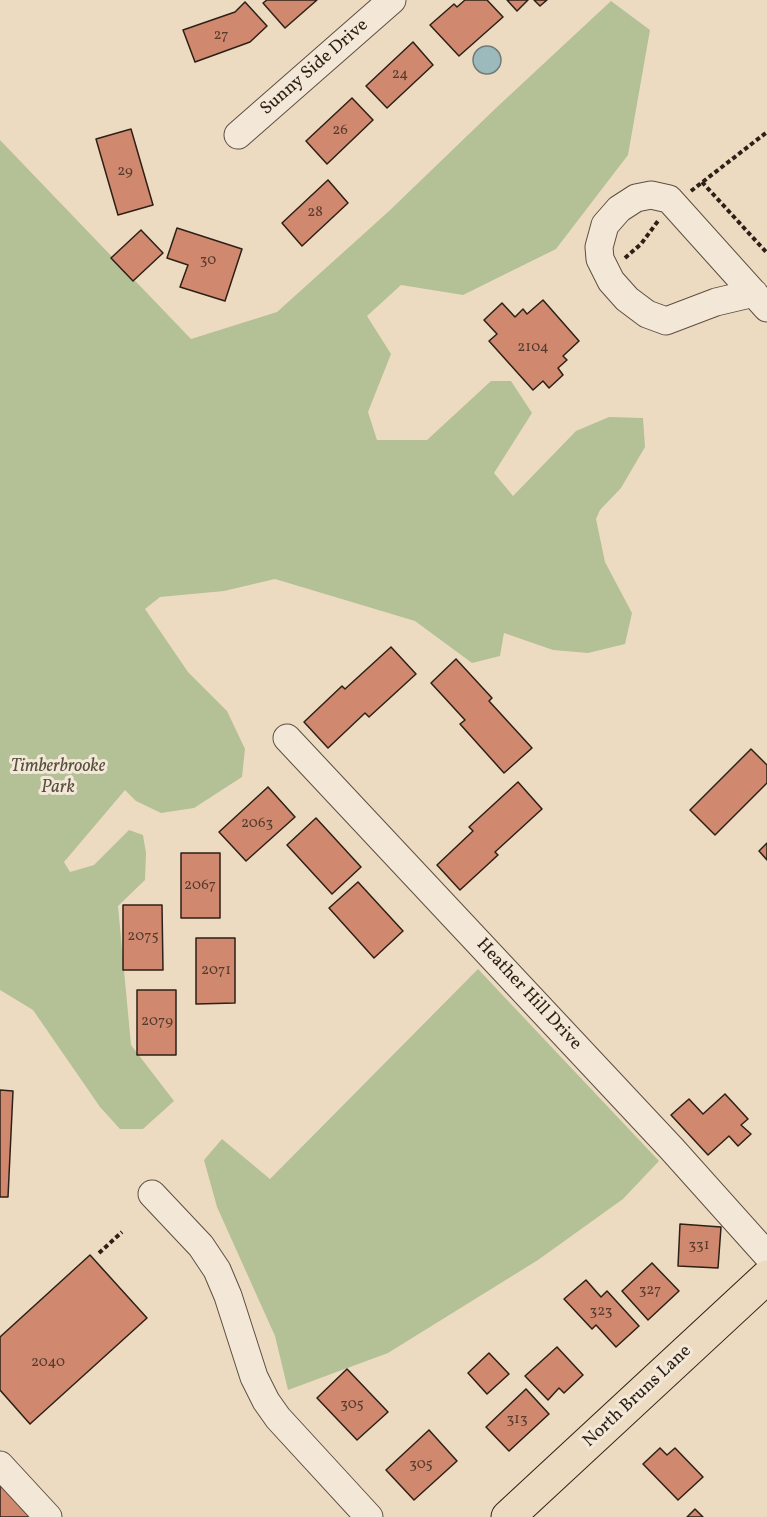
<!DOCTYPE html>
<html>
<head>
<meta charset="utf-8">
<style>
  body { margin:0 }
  canvas { display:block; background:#eddbc1 }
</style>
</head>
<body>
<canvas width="767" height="1517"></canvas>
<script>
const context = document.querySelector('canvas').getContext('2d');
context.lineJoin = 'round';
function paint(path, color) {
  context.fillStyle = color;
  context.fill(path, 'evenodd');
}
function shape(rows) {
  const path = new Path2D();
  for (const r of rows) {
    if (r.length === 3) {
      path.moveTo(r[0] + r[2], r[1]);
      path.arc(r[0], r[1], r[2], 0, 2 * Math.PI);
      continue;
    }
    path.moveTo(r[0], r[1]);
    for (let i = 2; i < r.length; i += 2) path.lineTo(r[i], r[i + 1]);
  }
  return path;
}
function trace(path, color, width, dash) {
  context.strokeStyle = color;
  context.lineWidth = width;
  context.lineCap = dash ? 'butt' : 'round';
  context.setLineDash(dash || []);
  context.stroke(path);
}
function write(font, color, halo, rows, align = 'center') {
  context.font = font + ' Vollkorn,serif';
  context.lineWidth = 6;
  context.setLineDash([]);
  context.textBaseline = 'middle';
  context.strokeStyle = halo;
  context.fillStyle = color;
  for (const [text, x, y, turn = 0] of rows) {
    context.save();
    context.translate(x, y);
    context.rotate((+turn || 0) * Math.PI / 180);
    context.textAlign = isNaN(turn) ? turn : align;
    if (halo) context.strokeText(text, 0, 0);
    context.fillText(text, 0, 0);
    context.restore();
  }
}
paint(shape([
  [611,1,650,30,628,155,556,249,463,295,401,285,367,316,391,354,368,412,377,440,427,440,491,381,511,381,532,413,494,473,513,496,576,431,609,417,643,418,645,447,621,488,600,510,596,519,605,562,632,613,625,644,588,653,553,650,504,633,500,656,472,663,415,621,275,579,224,591,160,597,145,609,188,672,227,711,245,749,242,777,194,808,161,813,136,801,125,790,64,862,70,872,94,865,129,830,143,835,146,853,145,880,118,906,131,1045,174,1101,143,1129,120,1129,100,1107,33,1010,0,990,0,140,191,339,277,312,388,212,496,108],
  [478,969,659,1161,623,1199,538,1260,388,1353,288,1390,275,1336,217,1207,204,1160,222,1139,270,1179]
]), '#b4c196');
const water = shape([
  [487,60,14]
]);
paint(water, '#9cb9bc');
trace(water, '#707c7a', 1.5);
const building = shape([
  [267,0,317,0,285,28,263,3,267,0],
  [465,0,487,0,503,17,459,56,430,25,454,4,457,7,465,0],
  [507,0,528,0,517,11,507,0],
  [534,0,547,0,540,6,534,0],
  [245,2,267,26,250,42,195,62,183,30,235,12,245,2],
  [413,42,433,65,387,108,366,86,413,42],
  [352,98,373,120,327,164,306,141,352,98],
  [131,129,153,205,118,215,96,139,131,129],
  [328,180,348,203,302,246,282,223,328,180],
  [177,228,242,249,225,301,180,287,188,265,167,258,177,228],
  [141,230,163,253,133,281,111,258,141,230],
  [543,300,579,341,563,356,567,360,558,368,563,375,549,388,543,381,533,390,489,341,497,334,484,320,502,303,515,317,523,309,527,314,543,300],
  [391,647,416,674,369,717,365,713,328,748,304,722,342,686,345,689,391,647],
  [456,659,492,698,489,701,532,748,504,773,460,724,465,720,431,683,456,659],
  [751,749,767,765,767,783,715,835,690,810,751,749],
  [518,782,542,809,495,852,498,855,460,890,437,865,473,831,469,827,518,782],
  [268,787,295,817,246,861,219,832,268,787],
  [316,818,361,867,332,894,287,845,316,818],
  [767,843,767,860,759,851,767,843],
  [181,853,220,853,220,918,181,918,181,853],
  [358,882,403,931,374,958,329,908,358,882],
  [123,905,162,905,163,970,123,970,123,905],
  [196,938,235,938,235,1003,196,1004,196,938],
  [137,990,176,990,176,1055,137,1055,137,990],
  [0,1090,13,1091,8,1197,0,1197,0,1090],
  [725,1094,748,1119,741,1125,751,1134,738,1146,729,1136,708,1155,671,1115,689,1099,703,1114,725,1094],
  [680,1224,721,1227,718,1268,678,1266,680,1224],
  [90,1255,147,1318,30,1424,0,1390,0,1337,90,1255],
  [652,1263,679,1291,648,1320,622,1291,652,1263],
  [586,1280,601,1297,607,1291,639,1326,616,1347,596,1325,592,1329,564,1299,586,1280],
  [557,1347,583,1375,564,1393,559,1388,548,1400,525,1376,557,1347],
  [489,1353,509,1374,487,1394,468,1373,489,1353],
  [347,1369,388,1412,357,1440,317,1398,347,1369],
  [526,1389,549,1414,509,1451,486,1427,526,1389],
  [429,1430,457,1461,414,1500,386,1470,429,1430],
  [660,1448,667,1455,675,1448,703,1477,678,1500,643,1464,660,1448],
  [0,1479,35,1517,0,1517,0,1479],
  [695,1509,703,1517,687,1517,695,1509]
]);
paint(building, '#d0896f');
trace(building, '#2d2017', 1.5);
const minor = shape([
  [238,135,392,0],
  [754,293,716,302,666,321,647,314,627,299,611,281,600,259,599,247,605,225,619,209,636,198,651,195,669,199,767,308],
  [287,738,672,1149,767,1255],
  [152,1194,201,1246,217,1270,228,1296,254,1377,266,1401,278,1418,369,1517],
  [0,1465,48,1517]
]);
const major = shape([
  [508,1517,767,1277]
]);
trace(minor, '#5d4f42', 29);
trace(major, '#2d2017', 35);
trace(shape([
  [702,182,767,253],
  [691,191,767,132],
  [625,258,641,244,658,221],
  [99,1253,122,1232]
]), '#2d2017', 4, [4.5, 3]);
trace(minor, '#f3e8d7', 27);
trace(major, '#eddbc1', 33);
write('15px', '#563a2d', null, [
  ["27",221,36],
  ["24",400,75],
  ["26",340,131],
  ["29",125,172],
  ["28",315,213],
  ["30",208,261],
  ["2104",533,348],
  ["2063",257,824],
  ["2067",200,886],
  ["2075",143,937],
  ["2071",216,971],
  ["2079",157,1022],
  ["331",699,1246],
  ["327",650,1291],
  ["323",601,1312],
  ["2040",48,1363],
  ["305",352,1405],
  ["313",517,1420],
  ["305",421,1465]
]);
write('18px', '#2d2017', '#f3e8d7', [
  ["Sunny Side Drive",315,68,-41],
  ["Heather Hill Drive",528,995,47],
  ["North Bruns Lane",638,1397,-43]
]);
write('italic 18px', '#56503d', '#f3e8d7', [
  ["Timberbrooke",58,768],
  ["Park",58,789]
]);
</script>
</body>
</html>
